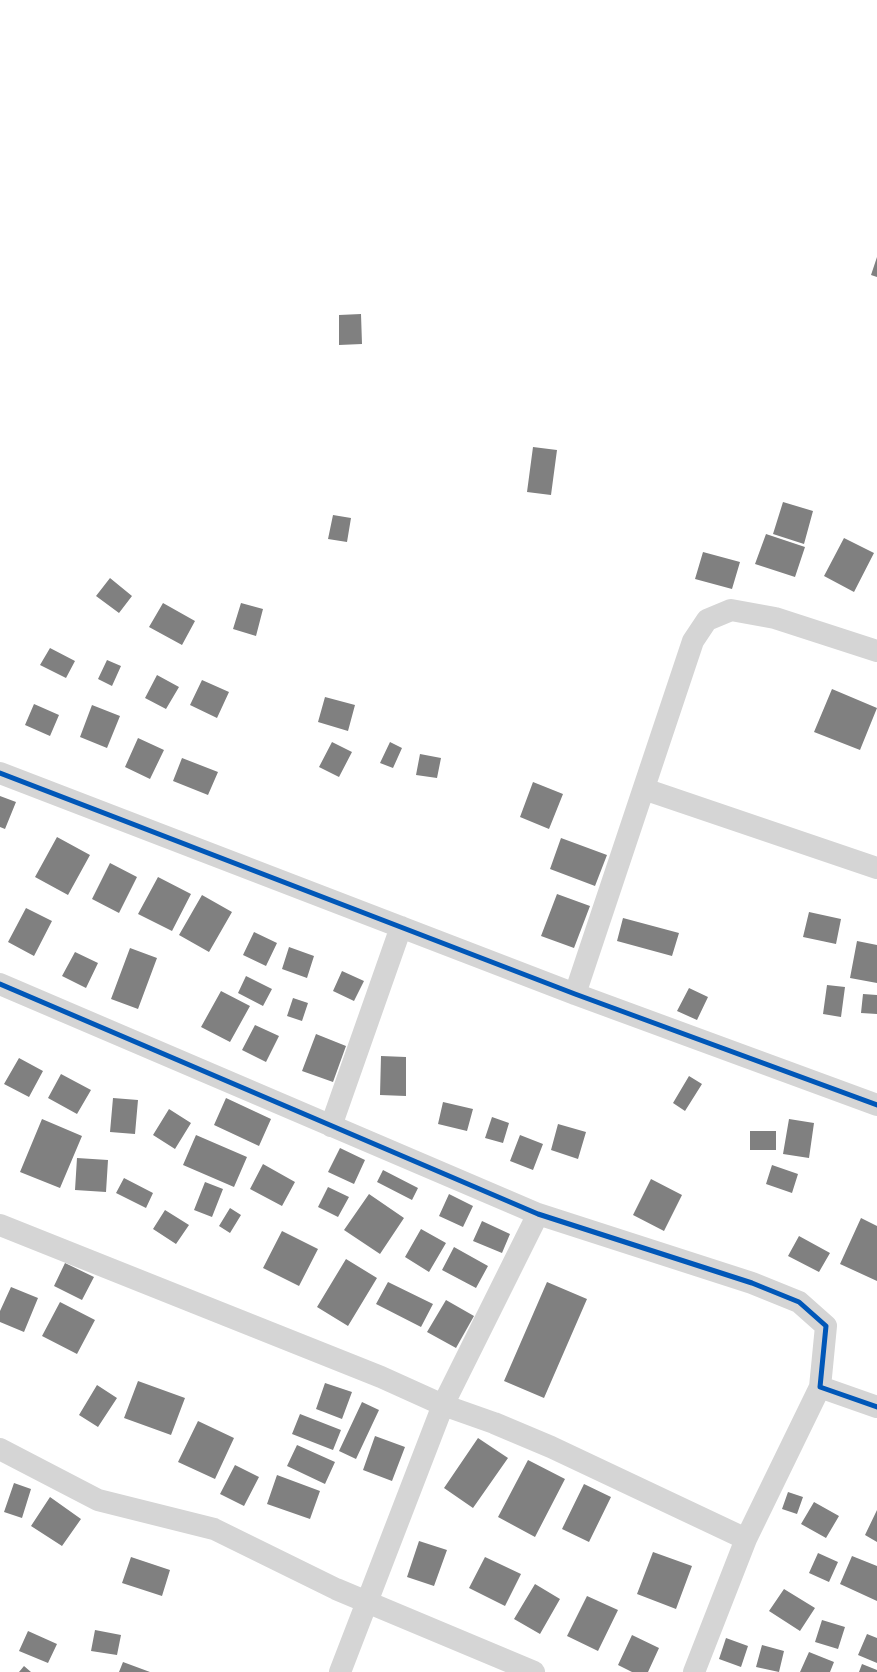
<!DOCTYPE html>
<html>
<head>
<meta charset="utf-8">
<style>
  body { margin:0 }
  canvas { display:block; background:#fff }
</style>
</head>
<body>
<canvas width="877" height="1672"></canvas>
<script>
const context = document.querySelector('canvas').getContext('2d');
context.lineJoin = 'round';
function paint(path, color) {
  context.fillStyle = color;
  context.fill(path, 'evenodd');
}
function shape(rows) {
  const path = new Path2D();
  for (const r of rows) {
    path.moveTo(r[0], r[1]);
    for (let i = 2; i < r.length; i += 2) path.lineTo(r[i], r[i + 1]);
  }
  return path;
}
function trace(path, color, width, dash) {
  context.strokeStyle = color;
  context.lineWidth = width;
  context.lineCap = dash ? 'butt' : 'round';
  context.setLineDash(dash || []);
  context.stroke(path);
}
paint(shape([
  [877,257,877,277,871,275],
  [361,314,362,344,339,345,339,315],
  [533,447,557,450,551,495,527,492],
  [783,502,813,511,804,544,773,534],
  [333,515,351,518,347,542,328,539],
  [766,534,805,547,795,577,755,564],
  [844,538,874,553,854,592,824,576],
  [703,552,740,562,732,589,695,579],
  [110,578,132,596,119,613,96,596],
  [163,603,195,621,182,645,149,627],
  [241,603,263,609,256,636,233,629],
  [50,648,75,661,66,678,40,665],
  [107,660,121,666,112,686,98,679],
  [157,675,179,687,166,709,145,698],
  [202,680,229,692,217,718,190,705],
  [832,689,877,708,860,750,814,732],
  [325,697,355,705,348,731,318,722],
  [34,704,59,715,50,736,25,725],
  [92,705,120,716,107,748,80,737],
  [138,738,164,750,150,779,125,767],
  [332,742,352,752,339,777,319,767],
  [390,742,402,748,393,768,380,763],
  [420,754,441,758,437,778,416,775],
  [182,758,218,772,208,795,173,781],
  [533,782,563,794,549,829,520,817],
  [0,796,16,802,5,829,0,827],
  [57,837,90,855,68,895,35,877],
  [561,838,607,855,595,886,550,869],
  [110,863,137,877,119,913,92,899],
  [158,877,191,894,172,931,138,914],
  [557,894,590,906,574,948,541,936],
  [202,895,232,912,209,952,179,935],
  [26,908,52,921,34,956,8,942],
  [809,912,841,919,836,944,803,937],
  [623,918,679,933,672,956,617,941],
  [254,932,277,943,266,966,243,955],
  [857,941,877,945,877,983,850,978],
  [289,947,314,956,307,978,282,969],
  [130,948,157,958,138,1009,111,999],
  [75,952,98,963,86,988,62,976],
  [342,971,364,981,354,1001,333,991],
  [246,976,272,989,263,1006,238,993],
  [827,985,845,987,841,1017,823,1014],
  [689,988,708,997,697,1020,677,1011],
  [221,991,250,1006,230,1042,201,1027],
  [863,994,877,995,877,1014,861,1013],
  [293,998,308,1003,302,1021,287,1016],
  [255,1025,279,1036,266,1062,242,1050],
  [316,1034,346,1046,333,1082,302,1071],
  [381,1056,406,1057,406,1096,380,1095],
  [19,1058,43,1071,29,1097,4,1084],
  [61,1074,91,1090,77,1114,48,1098],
  [689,1076,702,1084,685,1111,673,1103],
  [113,1098,138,1100,135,1134,110,1132],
  [226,1098,271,1119,259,1146,214,1125],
  [443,1102,473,1109,467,1131,438,1124],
  [169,1109,191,1123,175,1149,153,1135],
  [492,1117,509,1123,503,1143,485,1138],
  [42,1119,82,1136,60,1188,20,1172],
  [789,1119,814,1123,809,1158,783,1154],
  [558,1124,586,1132,578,1159,551,1150],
  [750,1131,776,1131,776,1150,750,1150],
  [196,1135,247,1157,234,1187,183,1165],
  [520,1135,543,1144,533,1170,510,1161],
  [340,1148,365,1160,354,1184,328,1172],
  [77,1158,108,1160,106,1192,75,1190],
  [263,1164,295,1182,282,1206,250,1189],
  [772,1165,798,1174,792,1193,766,1184],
  [383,1170,418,1188,412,1200,377,1182],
  [124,1178,153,1193,146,1208,116,1193],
  [651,1179,682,1195,664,1231,633,1215],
  [205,1182,223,1189,212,1217,194,1210],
  [328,1187,349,1197,338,1217,318,1207],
  [369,1194,404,1218,380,1254,344,1230],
  [449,1194,473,1206,463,1227,439,1216],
  [230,1208,241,1215,230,1233,219,1226],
  [165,1210,189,1225,176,1244,153,1229],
  [861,1218,877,1226,877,1281,840,1264],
  [482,1221,510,1234,502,1253,473,1241],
  [421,1229,446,1243,429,1272,405,1257],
  [282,1231,318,1249,299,1286,263,1268],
  [799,1236,830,1253,819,1272,788,1256],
  [454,1247,488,1266,476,1288,442,1270],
  [346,1259,377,1278,348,1326,317,1307],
  [65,1263,94,1277,82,1300,54,1286],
  [388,1282,433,1304,421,1327,376,1304],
  [547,1282,587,1299,544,1398,504,1381],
  [11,1287,38,1298,24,1332,0,1322,0,1311],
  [446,1300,474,1316,456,1348,427,1332],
  [60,1302,95,1320,77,1354,42,1336],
  [138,1381,185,1398,171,1435,124,1418],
  [325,1383,352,1392,342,1419,316,1409],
  [97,1385,117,1398,98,1427,79,1415],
  [362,1402,379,1410,356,1459,339,1451],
  [300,1414,341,1430,333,1450,292,1434],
  [198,1421,234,1438,215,1479,178,1462],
  [375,1436,405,1447,392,1481,363,1470],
  [478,1438,508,1458,473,1508,444,1488],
  [297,1445,335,1462,325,1484,287,1466],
  [528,1460,565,1479,535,1537,498,1517],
  [235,1465,259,1477,244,1506,220,1494],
  [277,1475,320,1491,310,1519,267,1504],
  [14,1483,31,1489,22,1518,4,1512],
  [584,1484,611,1497,589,1542,562,1529],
  [788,1492,803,1497,797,1514,782,1509],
  [50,1497,81,1519,62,1546,31,1526],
  [814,1502,839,1516,826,1538,801,1524],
  [877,1510,877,1542,865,1535],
  [419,1541,447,1550,434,1586,407,1577],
  [653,1552,692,1566,676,1609,637,1594],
  [818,1553,838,1562,829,1582,809,1573],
  [852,1556,877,1566,877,1601,840,1584],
  [131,1557,170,1570,162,1596,122,1583],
  [485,1557,521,1574,505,1606,469,1588],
  [535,1584,560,1599,540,1634,514,1619],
  [784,1589,815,1608,800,1631,769,1611],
  [587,1596,618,1610,598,1651,567,1636],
  [822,1620,845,1627,838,1649,815,1642],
  [95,1630,121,1635,117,1655,91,1651],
  [28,1631,57,1644,48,1663,19,1651],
  [867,1634,877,1638,877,1663,858,1655],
  [632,1635,659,1648,648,1672,632,1672,618,1665],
  [726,1638,748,1646,741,1667,719,1659],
  [762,1645,784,1651,779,1672,756,1667],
  [809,1652,834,1662,830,1672,800,1672],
  [123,1662,150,1672,119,1672],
  [862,1664,877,1670,877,1672,859,1672],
  [24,1666,31,1672,19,1672]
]), '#808080');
trace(shape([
  [0,773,575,994,877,1105],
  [644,789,877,868],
  [0,984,538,1214,752,1283,799,1302,826,1326,820,1387,877,1407],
  [575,994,693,641,707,620,731,610,775,618,877,651],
  [331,1126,401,927],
  [0,1225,381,1377,443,1405,494,1423,551,1447,746,1539],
  [0,1449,98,1500,214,1529,336,1589,534,1672],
  [340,1672,443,1405,538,1214],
  [694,1672,746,1539,820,1387]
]), '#d5d5d5', 22);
trace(shape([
  [0,773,575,994,877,1105],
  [0,984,538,1214,752,1283,799,1302,826,1326,820,1387,877,1407]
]), '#0057b8', 5);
</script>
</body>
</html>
